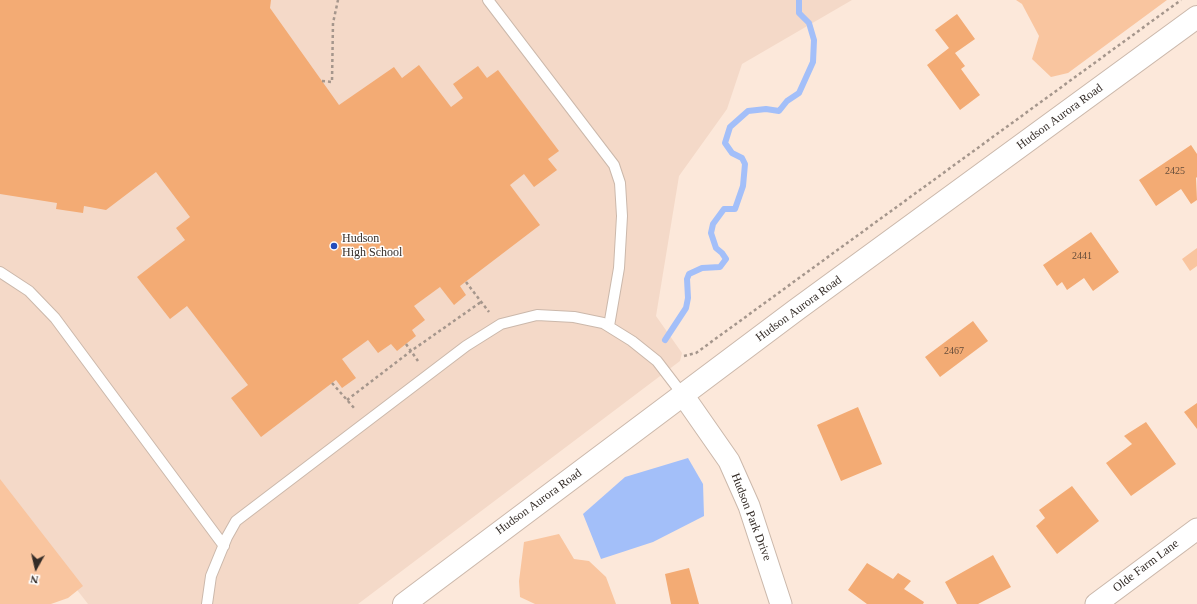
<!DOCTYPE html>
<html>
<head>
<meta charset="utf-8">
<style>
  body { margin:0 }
  #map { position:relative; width:1197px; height:604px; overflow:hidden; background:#fce8da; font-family:"Times New Roman",serif }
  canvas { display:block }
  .north { position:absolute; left:16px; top:548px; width:40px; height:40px; -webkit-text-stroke:3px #fff; paint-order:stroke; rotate:188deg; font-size:11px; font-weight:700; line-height:16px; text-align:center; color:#342c27 }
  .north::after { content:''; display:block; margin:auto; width:14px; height:18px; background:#342c27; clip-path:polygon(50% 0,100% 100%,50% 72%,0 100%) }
</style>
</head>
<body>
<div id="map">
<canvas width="1197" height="604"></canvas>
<div class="north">N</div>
</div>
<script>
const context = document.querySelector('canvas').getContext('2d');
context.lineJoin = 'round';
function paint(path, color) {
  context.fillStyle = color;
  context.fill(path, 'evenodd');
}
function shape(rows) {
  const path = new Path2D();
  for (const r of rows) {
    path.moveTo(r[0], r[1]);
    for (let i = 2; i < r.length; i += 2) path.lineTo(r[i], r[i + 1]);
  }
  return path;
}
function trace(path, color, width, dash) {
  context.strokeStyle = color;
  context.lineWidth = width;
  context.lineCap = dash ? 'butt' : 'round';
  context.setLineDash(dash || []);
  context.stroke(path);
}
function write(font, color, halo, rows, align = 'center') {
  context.font = font + ' "Times New Roman",serif';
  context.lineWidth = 3;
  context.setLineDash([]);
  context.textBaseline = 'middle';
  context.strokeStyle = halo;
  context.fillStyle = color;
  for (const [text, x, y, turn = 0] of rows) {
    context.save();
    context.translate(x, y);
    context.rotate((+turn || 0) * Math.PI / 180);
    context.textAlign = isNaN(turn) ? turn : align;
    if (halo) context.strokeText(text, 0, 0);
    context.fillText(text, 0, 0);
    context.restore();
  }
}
paint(shape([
  [0,0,852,0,742,64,727,109,679,176,656,316,682,353,680,361,358,604,88,604,0,491]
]), '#f4d9c8');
paint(shape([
  [1016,0,1167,0,1068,73,1051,77,1032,59,1039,36,1022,4],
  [1197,248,1197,266,1190,271,1182,259],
  [0,479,83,586,68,598,51,604,0,604],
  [559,534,574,559,589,561,606,577,616,604,535,604,520,597,519,581,524,542]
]), '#f9c59f');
paint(shape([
  [688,458,703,484,704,516,653,542,601,559,583,514,625,477]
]), '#a3bff9');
trace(shape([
  [665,340,686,308,688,298,687,279,689,274,702,268,720,267,726,259,722,253,716,248,711,233,713,224,724,209,735,209,743,186,745,164,742,158,732,153,725,143,730,127,748,111,766,109,779,111,787,101,799,93,813,62,814,40,809,23,799,13,799,0]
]), '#a3bff9', 6);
paint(shape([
  [0,0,271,0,270,8,339,105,394,67,402,78,419,65,451,107,463,98,453,84,478,66,487,78,498,70,559,151,548,159,557,170,534,187,524,174,510,185,540,225,460,286,466,295,454,305,440,287,414,306,425,320,412,330,416,336,397,351,391,344,378,353,368,340,342,359,356,378,342,388,336,380,261,437,231,398,248,385,187,306,170,319,137,277,185,240,176,228,190,217,156,172,106,210,84,206,83,213,56,209,57,203,0,194],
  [957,14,975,39,955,53,965,66,961,69,980,95,960,110,927,65,949,48,935,30],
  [1191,145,1197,154,1197,177,1196,178,1197,200,1191,204,1181,189,1156,206,1139,180],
  [1091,232,1119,272,1093,291,1084,278,1067,290,1062,282,1057,286,1043,265],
  [973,321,988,341,940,377,925,357],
  [1197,403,1197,429,1184,412],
  [858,407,882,464,841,481,817,425],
  [1146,422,1176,464,1131,496,1106,463,1132,444,1124,436],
  [1072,486,1099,521,1057,554,1036,526,1045,518,1039,510],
  [993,555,1011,587,978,604,957,604,945,582],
  [867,563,893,579,898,573,911,581,904,589,924,602,923,604,867,604,848,590],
  [689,568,699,604,671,604,665,574]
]), '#f3ab74');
const service = shape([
  [488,0,614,165,620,183,622,216,619,268,609,326],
  [0,272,29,291,55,318,224,546],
  [207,604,211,576,227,537,236,521,466,346,501,324,537,315,574,317,603,323,632,341,657,361,683,395]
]);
const minor = shape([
  [683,395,729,461,749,506,781,604],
  [1096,604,1197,529]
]);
const tertiary = shape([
  [404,604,796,310,1197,17]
]);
trace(service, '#cbb8ab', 12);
trace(minor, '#cbb8ab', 23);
trace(tertiary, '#cbb8ab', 24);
trace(shape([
  [322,81,332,82,333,23,338,0],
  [466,282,489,312],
  [406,344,418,361],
  [684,356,696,353,1181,0],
  [332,383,355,409],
  [347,400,411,351,481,302]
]), '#a5968c', 2.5, [3, 3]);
trace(service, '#fff', 10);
trace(minor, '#fff', 21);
trace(tertiary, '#fff', 22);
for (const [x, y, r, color] of [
  [334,246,4,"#234dbb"]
]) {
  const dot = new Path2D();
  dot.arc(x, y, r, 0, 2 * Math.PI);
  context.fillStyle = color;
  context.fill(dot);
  trace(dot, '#fff', 1.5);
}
write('10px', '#644c3a', null, [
  ["2425",1175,171],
  ["2441",1082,256],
  ["2467",954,351]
]);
write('12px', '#342c27', '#fff', [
  ["Hudson Aurora Road",1060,117,-36],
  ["Hudson Aurora Road",799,309,-36],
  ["Hudson Aurora Road",539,502,-36],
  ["Hudson Park Drive",751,517,69],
  ["Olde Farm Lane",1146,566,-37]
]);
write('12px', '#342c27', '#fff', [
  ["Hudson",342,239],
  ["High School",342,253]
], 'left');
</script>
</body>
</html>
